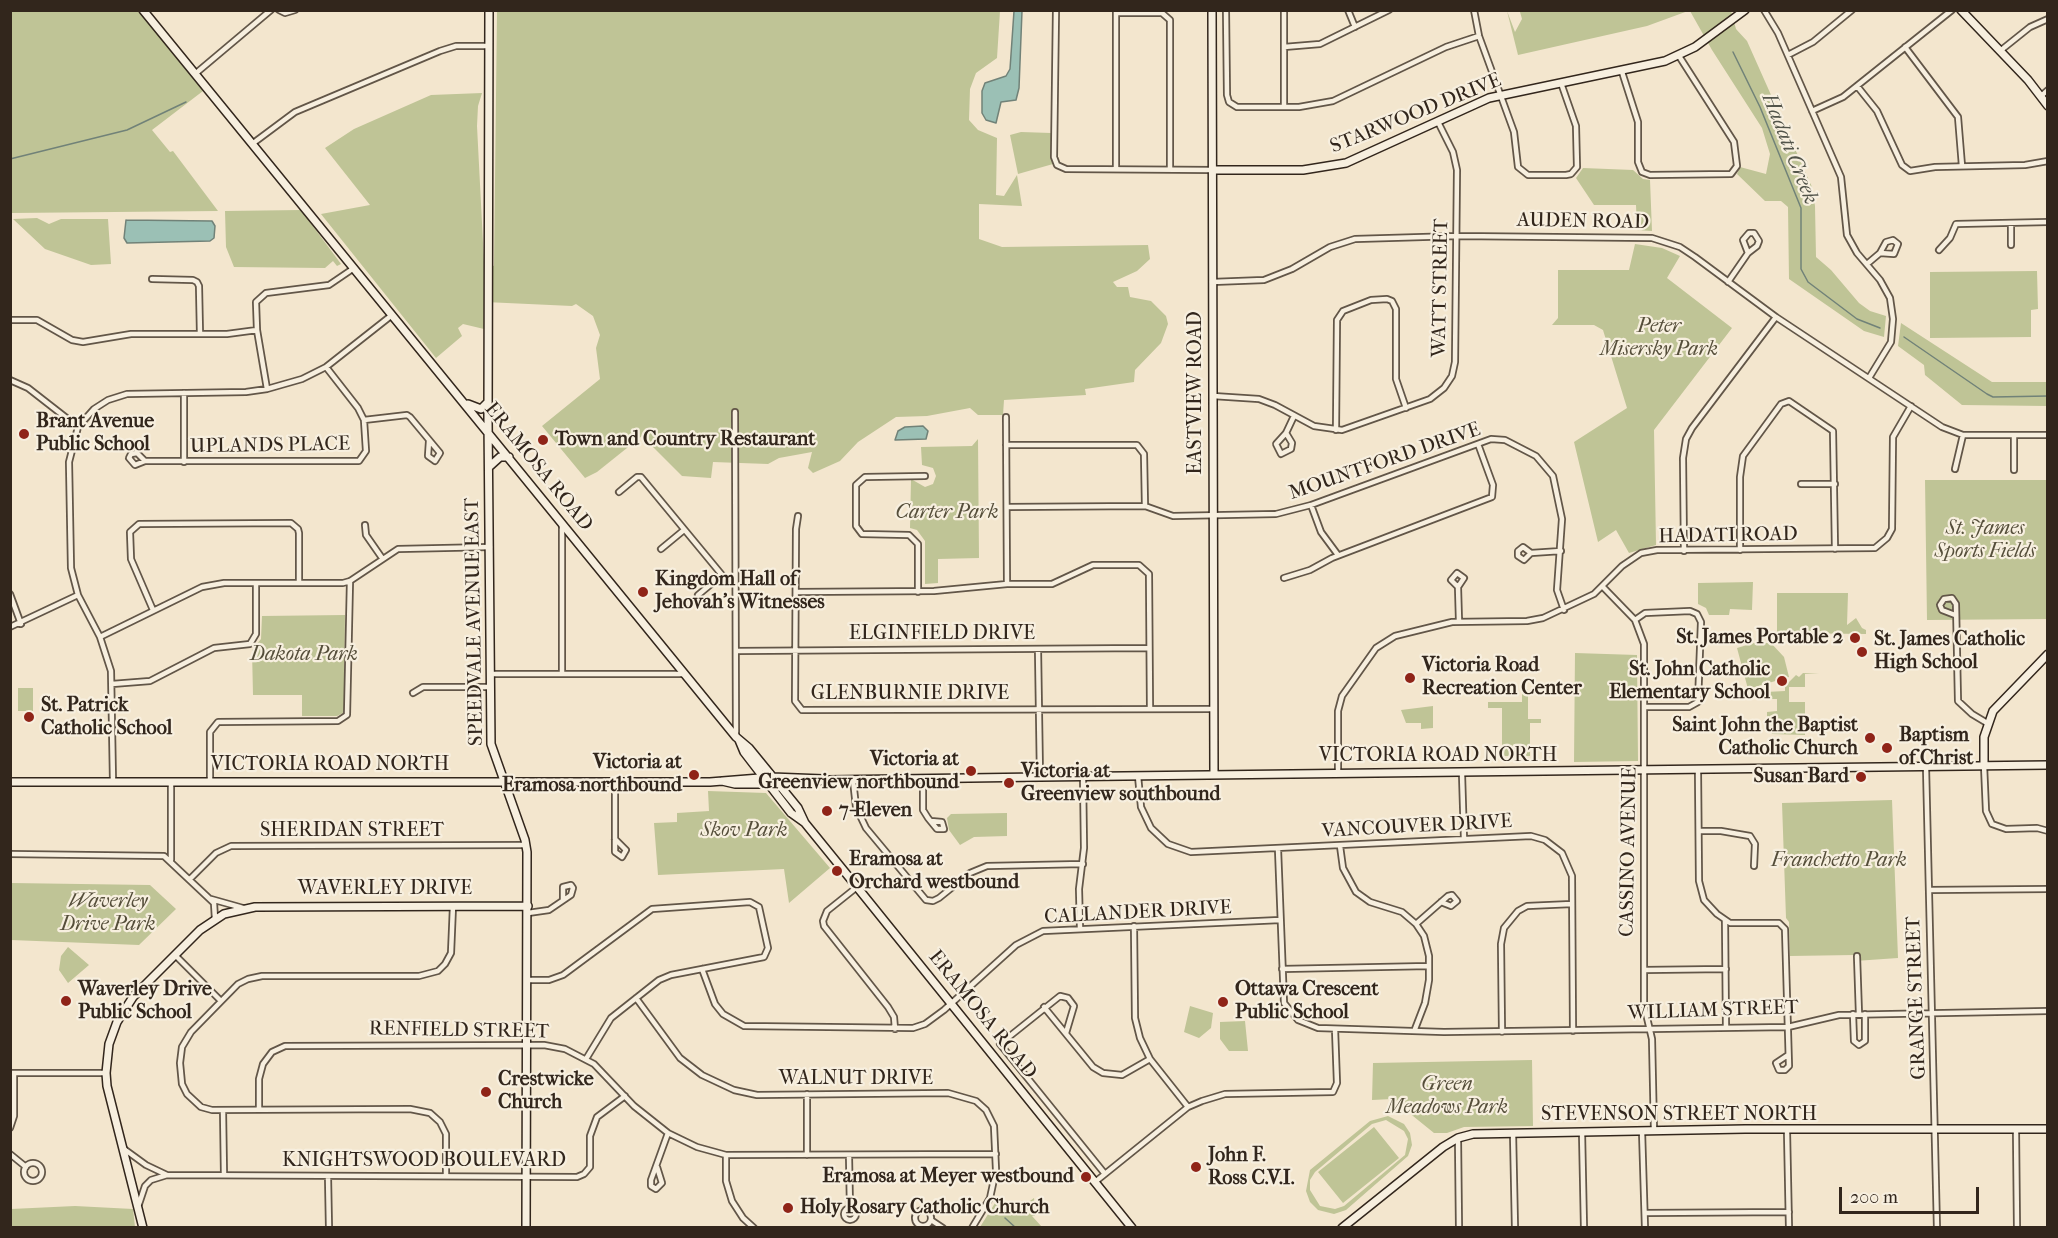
<!DOCTYPE html>
<html>
<head>
<meta charset="utf-8">
<style>
  body { margin:0 }
  #map { position:relative; width:2058px; height:1238px; overflow:hidden; background:#f3e6ce; font-family:"IM FELL French Canon",serif }
  canvas { display:block }
  .frame { position:absolute; inset:0; border:12px solid #32261c; pointer-events:none }
  .scale { position:absolute; left:1839px; top:1187px; width:140px; height:27px; box-sizing:border-box; border:3px solid #32261c; border-top:0; padding-left:8px; font-size:18px; line-height:21px; white-space:nowrap; color:#32261c; -webkit-text-stroke:4px #f7efdf; paint-order:stroke }
</style>
</head>
<body>
<div id="map">
<canvas width="2058" height="1238"></canvas>
<div class="frame"></div>
<div class="scale">200 m</div>
</div>
<script>
const context = document.querySelector('canvas').getContext('2d');
context.lineJoin = 'round';
function paint(path, color) {
  context.fillStyle = color;
  context.fill(path, 'evenodd');
}
function shape(rows) {
  const path = new Path2D();
  for (const r of rows) {
    if (r.length === 3) {
      path.moveTo(r[0] + r[2], r[1]);
      path.arc(r[0], r[1], r[2], 0, 2 * Math.PI);
      continue;
    }
    path.moveTo(r[0], r[1]);
    for (let i = 2; i < r.length; i += 2) path.lineTo(r[i], r[i + 1]);
  }
  return path;
}
function trace(path, color, width, dash) {
  context.strokeStyle = color;
  context.lineWidth = width;
  context.lineCap = dash ? 'butt' : 'round';
  context.setLineDash(dash || []);
  context.stroke(path);
}
function write(font, color, halo, rows, align = 'center') {
  context.font = font + ' "IM FELL French Canon",serif';
  context.lineWidth = 4.5;
  context.setLineDash([]);
  context.textBaseline = 'middle';
  context.strokeStyle = halo;
  context.fillStyle = color;
  for (const [text, x, y, turn = 0] of rows) {
    context.save();
    context.translate(x, y);
    context.rotate((+turn || 0) * Math.PI / 180);
    context.textAlign = isNaN(turn) ? turn : align;
    if (halo) context.strokeText(text, 0, 0);
    context.fillText(text, 0, 0);
    context.restore();
  }
}
paint(shape([
  [11,11,140,11,203,91,152,130,170,152,173,151,218,211,11,213],
  [497,11,1000,11,997,58,976,73,970,89,969,120,978,130,997,138,996,195,1004,196,1017,175,1022,206,979,204,979,239,1002,247,1148,245,1150,259,1137,271,1113,282,1117,287,1128,287,1130,297,1151,301,1166,316,1168,324,1161,343,1135,370,1134,382,1085,389,1086,395,1004,400,1003,415,978,415,970,408,927,416,896,417,858,442,840,461,813,473,808,468,812,452,779,458,768,464,713,462,711,478,682,476,642,436,597,472,585,478,542,426,600,379,596,348,600,335,593,316,576,304,572,306,485,302,484,329,463,324,458,328,462,336,436,358,321,214,370,205,325,148,354,129,431,95,482,93,478,106,477,126,484,262,494,266],
  [1507,11,1515,32,1522,19,1520,12,1525,11,1688,11,1647,26,1518,55],
  [1690,11,1731,11,1736,29,1747,41,1812,187,1815,206,1816,257,1831,270,1859,303,1870,311,1886,316,1884,337,1864,331,1789,279,1788,207,1781,201,1765,201,1737,174,1740,167,1766,174,1770,154,1762,128,1712,50],
  [1021,132,1051,133,1053,164,1018,174,1010,135],
  [1583,168,1633,170,1643,179,1650,180,1652,231,1637,230,1636,205,1594,205,1576,178],
  [301,210,341,264,337,266,333,261,325,268,234,267,226,247,225,211],
  [37,218,49,224,61,219,108,219,111,264,91,265,45,249,13,219],
  [1635,244,1662,248,1680,256,1667,278,1732,328,1654,430,1656,545,1629,553,1616,530,1598,542,1574,442,1627,408,1603,330,1594,325,1552,325,1558,318,1558,270,1629,270],
  [2037,271,2038,309,2031,310,2031,337,1930,338,1930,272],
  [1901,323,1992,382,2047,382,2047,406,1962,405,1925,375,1924,365,1898,346],
  [978,439,979,558,938,559,938,583,925,584,925,541,917,530,910,528,911,479,925,487,933,484,936,476,933,468,922,465,921,447,972,446],
  [1925,480,2047,480,2047,619,1927,620],
  [1753,582,1752,610,1730,609,1729,615,1709,615,1706,608,1698,604,1698,583],
  [1777,593,1848,593,1847,625,1856,618,1862,628,1866,630,1866,634,1777,633],
  [345,615,344,694,346,702,343,713,337,716,302,716,302,695,253,695,252,650,261,639,262,616],
  [1754,643,1771,643,1784,657,1789,677,1748,689,1737,648],
  [1575,653,1637,655,1638,761,1574,762],
  [1803,673,1819,674,1805,674,1805,687,1789,687,1789,702,1805,702,1805,735,1772,734,1767,724,1767,712,1777,711,1777,699,1766,699,1766,692,1785,691,1785,686,1796,675,1799,677],
  [18,688,33,688,33,711,18,711],
  [1528,689,1528,719,1541,719,1541,723,1530,723,1530,756,1517,756,1517,752,1514,752,1514,756,1502,756,1502,708,1488,708,1488,702,1522,702,1522,690],
  [1433,706,1433,728,1421,729,1421,723,1406,723,1401,710],
  [708,791,766,793,830,868,789,903,784,869,658,875,654,823,677,822,677,813,709,811],
  [1892,800,1898,958,1855,961,1854,955,1790,956,1789,922,1786,918,1782,803],
  [1007,813,1007,836,974,837,960,845,949,830,947,818,951,814],
  [11,883,150,885,176,909,139,945,11,940],
  [68,947,89,965,68,983,59,970,61,956],
  [1190,1006,1213,1013,1211,1028,1199,1038,1184,1032],
  [1245,1021,1248,1051,1229,1051,1220,1039,1220,1022],
  [1532,1060,1533,1126,1464,1127,1447,1133,1434,1133,1392,1099,1372,1100,1373,1063],
  [1388,1116,1404,1124,1410,1133,1412,1145,1408,1156,1346,1210,1334,1214,1318,1210,1310,1202,1306,1191,1310,1170,1370,1121],
  [1386,1120,1404,1131,1408,1139,1405,1155,1344,1206,1335,1209,1320,1206,1310,1190,1310,1180,1315,1172,1372,1124],
  [1374,1127,1399,1158,1343,1203,1318,1172],
  [1034,1198,1035,1216,1032,1216,1042,1227,980,1227,997,1200,1019,1209],
  [75,1206,133,1209,135,1227,11,1227,11,1209]
]), '#bfc496');
const water = shape([
  [1014,11,1022,11,1019,88,1016,100,1001,102,996,123,986,120,982,113,982,91,985,83,1006,76,1010,69,1014,11],
  [126,220,212,221,215,226,214,238,210,241,127,243,124,238,126,220],
  [923,426,928,431,926,439,895,440,898,431,905,427,923,426]
]);
paint(water, '#9bc0b5');
trace(water, '#718278', 1.5);
trace(shape([
  [1701,10,1701,11],
  [1733,52,1760,107,1801,208,1801,269,1808,282,1857,319,1880,328],
  [10,159,127,130,186,102],
  [1904,337,1987,394,1993,397,2048,396],
  [1005,1218,1016,1228]
]), '#718278', 1.5);
const street = shape([
  [279,10,285,13,295,10],
  [1056,10,1054,157,1057,165,1066,169,1213,170],
  [1226,10,1227,95,1229,102,1237,107,1299,107,1333,101,1446,47,1479,36],
  [1284,10,1284,107],
  [1348,10,1355,27],
  [1474,10,1479,36,1514,132,1518,167,1528,175,1566,175,1571,174,1577,167,1576,126,1561,83],
  [1764,10,1778,33,1841,177,1847,235,1857,253,1880,280,1890,298,1893,319,1891,342,1869,378],
  [1116,13,1162,13,1170,20,1170,169],
  [1284,47,1320,44,1389,10],
  [1905,47,1958,117,1962,166],
  [2000,51,2030,27,2048,19],
  [1788,55,1813,42,1852,10],
  [1622,72,1638,122,1638,162,1642,172,1650,175,1731,174,1737,166,1734,142,1679,56],
  [195,74,271,10],
  [1857,86,1877,111,1902,165,1910,171,1935,167,2025,165,2048,161],
  [2041,96,2048,90],
  [1812,111,1843,97,1952,10],
  [252,144,295,112,440,51,456,46,489,46],
  [1116,169,1116,10],
  [2011,245,2011,223],
  [1939,250,1950,238,1956,224,2048,222],
  [1867,264,1880,253,1886,242,1893,240,1898,244,1894,254,1880,253],
  [152,279,193,280,197,282,199,286,200,334],
  [1212,282,1264,280,1292,269,1330,247,1355,239,1457,236,1652,238,1680,247,1695,257,1776,317,1942,427,1963,435,2048,435],
  [1728,282,1748,253,1757,246,1759,241,1754,233,1749,233,1743,240,1748,253],
  [10,320,37,320,72,340,83,342,131,334,227,334,257,330],
  [10,380,28,388,78,427],
  [267,389,257,330,256,302,266,293,329,285,354,268],
  [184,393,184,462],
  [1213,396,1259,399,1275,405,1314,426,1342,430,1430,399,1444,388,1452,376,1455,362,1457,170,1453,152,1438,122],
  [735,412,736,737],
  [1006,417,1007,584],
  [364,420,407,415,410,417,440,453,435,461,428,456,429,441],
  [1336,430,1337,320,1343,311,1371,300,1387,299,1392,301,1396,309,1396,379,1406,408],
  [1286,433,1292,443,1291,449,1281,454,1276,444,1286,433,1294,416],
  [2014,436,2014,470],
  [1006,445,1137,445,1144,454,1145,506],
  [145,461,137,453,131,454,129,458,135,465,145,461,359,461,366,451,364,420,358,408,326,367],
  [1955,469,1963,435],
  [1801,484,1835,484],
  [619,492,637,477,641,477,722,575],
  [1311,505,1321,532,1338,555],
  [1007,507,1145,506,1173,516,1276,514,1311,505,1491,439,1505,440,1536,456,1553,476,1562,519,1557,590,1564,610],
  [798,516,796,529,795,701,802,710,1214,709],
  [365,525,366,535,382,558],
  [661,549,684,530],
  [1740,550,1740,477,1743,456,1781,404,1789,401,1833,431,1835,549],
  [1684,551,1683,458,1686,439,1692,428,1776,317],
  [1531,553,1524,560,1518,556,1518,551,1523,547,1531,553,1561,551],
  [1284,578,1310,570,1332,558,1492,497,1493,485,1478,444],
  [1458,587,1451,580,1457,573,1464,578,1458,587,1459,621],
  [1603,587,1635,620,1644,644,1644,1005,1652,1039,1654,1130],
  [796,592,934,591,1007,584,1052,584,1093,565,1139,565,1149,574,1150,708],
  [918,592,918,544,909,535,862,534,856,526,856,485,865,477,925,476],
  [10,594,21,624],
  [698,595,722,575],
  [153,610,131,559,130,532,139,524,291,523,298,529,299,533,299,583],
  [1955,615,1942,610,1940,605,1944,599,1952,598,1956,604,1958,701,1972,714,1987,723],
  [1635,620,1645,613,1690,611,1697,614,1701,622,1698,702,1689,707,1645,707],
  [10,627,78,595],
  [100,637,202,587,224,583,343,583,350,581,398,549,490,547],
  [1038,649,1040,777],
  [736,651,1149,648],
  [491,674,685,674],
  [562,674,562,524],
  [112,684,150,681,214,648,250,644,256,634,256,583],
  [413,693,423,687,491,687],
  [1984,765,1986,811,1992,824,2006,829,2037,828,2048,831],
  [1926,767,1937,1228],
  [1698,771,1699,881,1704,900,1717,914,1730,923,1779,923,1785,929,1789,1066,1785,1070,1779,1070,1776,1063,1788,1055],
  [1338,774,1338,711,1342,696,1376,648,1395,636,1452,622,1527,621,1543,618,1594,594,1622,566,1641,553,1657,550,1875,548,1887,538,1892,529,1893,437,1911,406],
  [1462,774,1464,839],
  [1138,776,1141,807,1151,828,1168,844,1191,852,1531,836,1545,840,1562,853,1572,876,1573,1031],
  [923,779,923,810,928,818,937,829,944,829,942,822,931,821],
  [853,780,856,807,866,828,926,900,933,901,939,898,970,873,987,866,1083,864],
  [210,781,210,732,218,722,338,721,347,715,350,581],
  [113,782,111,671,100,637,78,595,71,568,69,462,78,427,94,409,108,400,127,394,246,392,267,389,302,379,326,367,392,315],
  [615,782,615,852,622,857,626,850,615,839],
  [1699,831,1721,831,1750,836,1755,844,1754,866],
  [1340,846,1343,868,1356,892,1370,902,1402,912,1416,924,1424,936,1429,956,1429,980,1425,1003,1415,1029],
  [1278,849,1284,1003,1298,1020,1318,1028,1444,1032,1788,1027,1839,1015,2048,1011],
  [10,854,164,856,214,903,215,919],
  [171,860,171,782],
  [190,879,216,853,231,846,526,845],
  [857,887,827,911,823,921,824,926,888,1007,894,1017,895,1029],
  [1929,890,2048,889],
  [211,899,243,908],
  [528,913,549,910,571,895,573,888,571,885,563,887,563,899],
  [1725,920,1726,1028],
  [1416,924,1448,896,1452,895,1457,901,1451,906,1441,902],
  [1134,926,1135,1018,1140,1038,1150,1059,1188,1107],
  [1080,928,1079,889,1084,848,1083,776],
  [175,955,221,1001],
  [1857,956,1859,1014],
  [702,969,715,1004,723,1014,744,1026,913,1028,925,1024,944,1010,1016,945,1043,931,1280,920],
  [1282,969,1429,966],
  [1644,970,1726,969],
  [527,980,549,980,563,975,652,909,750,902,759,907,768,948,764,957,671,975,659,980,611,1018,586,1059],
  [636,998,680,1058,702,1075,734,1090,757,1095,948,1093,976,1101,986,1110,994,1126,996,1170,990,1198,972,1228],
  [1044,1007,1093,1067,1103,1073,1122,1075,1150,1059],
  [1853,1014,1854,1041,1859,1045,1865,1041,1865,1014],
  [1502,1032,1501,944,1504,928,1518,911,1527,906,1572,904],
  [1066,1033,1074,1006,1068,998,1060,996,1000,1044,1105,1174],
  [10,1073,106,1073],
  [807,1094,807,1155],
  [259,1109,259,1079,263,1064,272,1052,285,1046,544,1045,565,1049,594,1064,634,1106,668,1133,697,1147,726,1155,996,1154],
  [223,1110,224,1175],
  [10,1128,14,1116,14,1073],
  [2016,1130,2017,1228],
  [1642,1131,1645,1228],
  [1787,1131,1789,1228],
  [1582,1132,1584,1228],
  [1513,1133,1515,1228],
  [1458,1138,1459,1228],
  [124,1149,146,1165,167,1175],
  [10,1154,26,1167],
  [726,1155,726,1181,732,1201,743,1218,754,1228],
  [849,1156,850,1209],
  [33,1172,9],
  [657,1167,662,1183,656,1189,651,1186,651,1180,668,1133],
  [446,1175,446,1134,440,1122,430,1113,410,1109,212,1110,201,1107,187,1094,182,1084,180,1063,182,1047,191,1032,238,984,248,979,262,976,419,976,438,971,445,964,451,953,453,906],
  [328,1176,329,1228],
  [1095,1182,1188,1107,1202,1101,1225,1094,1333,1092,1337,1083,1335,1029],
  [139,1204,145,1186,151,1180,167,1175,577,1177,584,1174,590,1167,590,1136,597,1117,625,1096],
  [850,1214,6],
  [923,1218,8],
  [1645,1213,1789,1212],
  [931,1220,943,1228]
]);
const secondary = shape([
  [143,10,736,737,749,748,798,808,805,823],
  [489,10,488,420,491,744,525,840,527,852,526,1228],
  [1212,10,1214,775],
  [1961,10,2028,80,2048,106],
  [1213,170,1303,170,1346,163,1489,98,1665,61,1695,47,1745,10],
  [468,404,481,409,488,402],
  [489,467,500,457,509,457],
  [739,740,744,752,774,791,791,813,805,823,857,887,1132,1228],
  [1984,765,1984,737,1993,711,2048,654],
  [722,781,735,784,768,784,828,780,1040,777,2048,765],
  [10,782,710,782,772,777,823,779],
  [143,1228,107,1086,106,1073,109,1044,117,1022,133,997,200,930,224,914,255,907,528,906],
  [1342,1228,1443,1147,1458,1138,1473,1134,1745,1129,2048,1129]
]);
trace(street, '#625648', 8);
trace(secondary, '#32261c', 10);
trace(street, '#f7efdf', 4.5);
trace(secondary, '#f7efdf', 7);
for (const [x, y, r, color] of [
  [24,434,6,"#8f2418"],
  [543,440,6,"#8f2418"],
  [643,592,6,"#8f2418"],
  [1855,638,6,"#8f2418"],
  [1862,652,6,"#8f2418"],
  [1410,678,6,"#8f2418"],
  [1782,681,6,"#8f2418"],
  [29,717,6,"#8f2418"],
  [1870,738,6,"#8f2418"],
  [1887,748,6,"#8f2418"],
  [971,771,6,"#8f2418"],
  [694,775,6,"#8f2418"],
  [1861,777,6,"#8f2418"],
  [1009,783,6,"#8f2418"],
  [827,811,6,"#8f2418"],
  [837,871,6,"#8f2418"],
  [66,1001,6,"#8f2418"],
  [1223,1002,6,"#8f2418"],
  [486,1092,6,"#8f2418"],
  [1196,1167,6,"#8f2418"],
  [1086,1177,6,"#8f2418"],
  [788,1208,6,"#8f2418"]
]) {
  const dot = new Path2D();
  dot.arc(x, y, r, 0, 2 * Math.PI);
  context.fillStyle = color;
  context.fill(dot);
  trace(dot, '#f7efdf', 2);
}
write('20px', '#32261c', '#f7efdf', [
  ["STARWOOD DRIVE",1416,114,-22],
  ["AUDEN ROAD",1583,222,1],
  ["WATT STREET",1441,288,-89],
  ["EASTVIEW ROAD",1196,393,-90],
  ["UPLANDS PLACE",270,446,-1],
  ["MOUNTFORD DRIVE",1385,462,-19],
  ["ERAMOSA ROAD",538,467,51],
  ["HADATI ROAD",1728,536,-1],
  ["SPEEDVALE AVENUE EAST",475,622,-91],
  ["ELGINFIELD DRIVE",942,634],
  ["GLENBURNIE DRIVE",910,694],
  ["VICTORIA ROAD NORTH",1438,756],
  ["VICTORIA ROAD NORTH",330,765],
  ["VANCOUVER DRIVE",1417,827,-3],
  ["SHERIDAN STREET",352,831],
  ["CASSINO AVENUE",1629,852,-89],
  ["WAVERLEY DRIVE",385,889],
  ["CALLANDER DRIVE",1138,913,-3],
  ["GRANGE STREET",1917,998,-92],
  ["WILLIAM STREET",1713,1011,-2],
  ["ERAMOSA ROAD",982,1015,51],
  ["RENFIELD STREET",459,1031,1],
  ["WALNUT DRIVE",856,1079],
  ["STEVENSON STREET NORTH",1679,1115],
  ["KNIGHTSWOOD BOULEVARD",424,1161]
]);
write('italic 20px', '#554e3a', '#f7efdf', [
  ["Peter",1659,327],
  ["Misersky Park",1659,350],
  ["Carter Park",947,513],
  ["St. James",1985,529],
  ["Sports Fields",1985,552],
  ["Dakota Park",304,655],
  ["Skov Park",744,831],
  ["Franchetto Park",1839,861],
  ["Waverley",108,902],
  ["Drive Park",108,925],
  ["Green",1447,1085],
  ["Meadows Park",1447,1108]
]);
write('bold 20px', '#32261c', '#f7efdf', [
  ["Brant Avenue",36,422],
  ["Public School",36,445],
  ["Town and Country Restaurant",555,440],
  ["Kingdom Hall of",655,580],
  ["Jehovah's Witnesses",655,603],
  ["St. James Portable 2",1843,638,"right"],
  ["St. James Catholic",1874,640],
  ["High School",1874,663],
  ["Victoria Road",1422,666],
  ["Recreation Center",1422,689],
  ["St. John Catholic",1770,670,"right"],
  ["Elementary School",1770,693,"right"],
  ["St. Patrick",41,706],
  ["Catholic School",41,729],
  ["Saint John the Baptist",1858,726,"right"],
  ["Catholic Church",1858,749,"right"],
  ["Baptism",1899,736],
  ["of Christ",1899,759],
  ["Victoria at",959,760,"right"],
  ["Greenview northbound",959,783,"right"],
  ["Victoria at",682,763,"right"],
  ["Eramosa northbound",682,786,"right"],
  ["Victoria at",1021,772],
  ["Greenview southbound",1021,795],
  ["Susan Bard",1849,777,"right"],
  ["7-Eleven",839,811],
  ["Eramosa at",849,860],
  ["Orchard westbound",849,883],
  ["Waverley Drive",78,990],
  ["Public School",78,1013],
  ["Ottawa Crescent",1235,990],
  ["Public School",1235,1013],
  ["Crestwicke",498,1080],
  ["Church",498,1103],
  ["John F.",1208,1156],
  ["Ross C.V.I.",1208,1179],
  ["Eramosa at Meyer westbound",1074,1177,"right"],
  ["Holy Rosary Catholic Church",800,1208]
], 'left');
write('italic 21px', '#52544a', '#f7efdf', [
  ["Hadati Creek",1789,149,68]
]);
</script>
</body>
</html>
